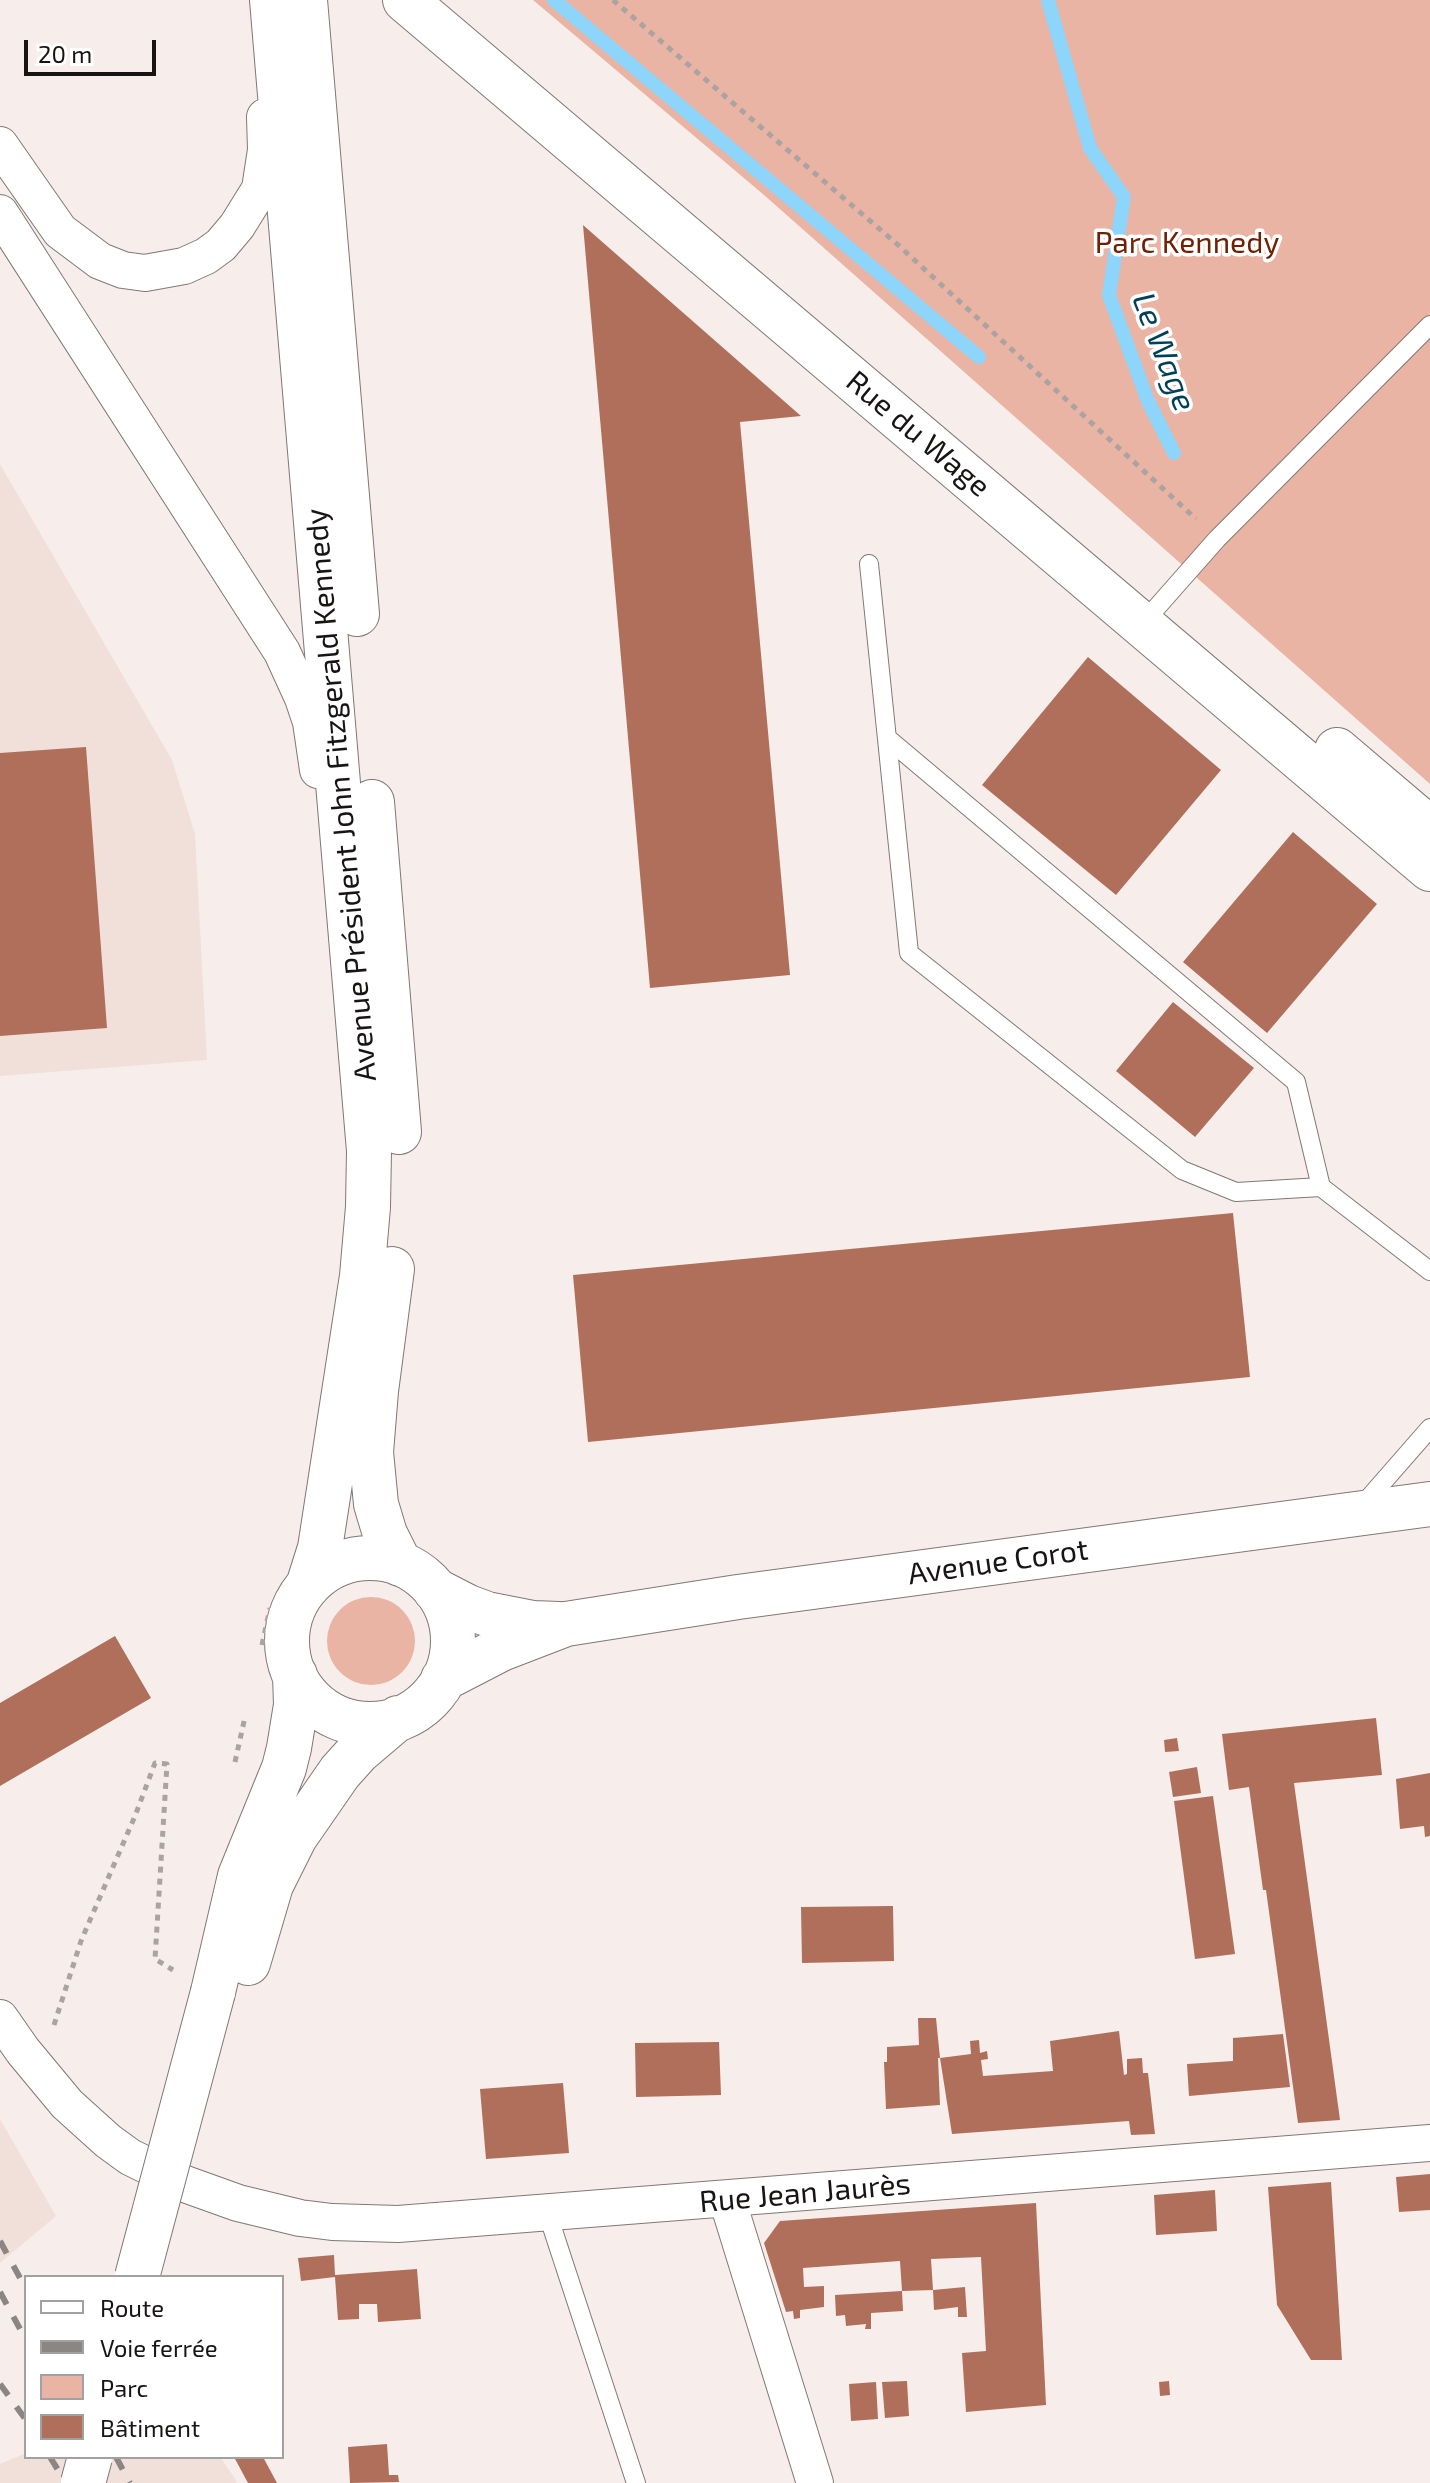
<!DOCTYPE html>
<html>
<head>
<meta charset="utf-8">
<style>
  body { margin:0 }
  #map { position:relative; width:1430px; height:2483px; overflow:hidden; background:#f7eeeb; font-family:"Exo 2",sans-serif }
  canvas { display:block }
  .legend { position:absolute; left:24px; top:2275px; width:260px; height:184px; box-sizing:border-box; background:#fff; border:2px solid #a2a1a1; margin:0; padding:10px 14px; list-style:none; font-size:24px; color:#171413 }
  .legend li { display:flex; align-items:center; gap:16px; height:40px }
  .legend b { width:40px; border:2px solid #a2a1a1 }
  .scale { position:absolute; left:24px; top:40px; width:132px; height:36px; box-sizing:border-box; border:4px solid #171413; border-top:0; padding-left:10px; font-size:24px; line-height:28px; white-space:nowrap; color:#171413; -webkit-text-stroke:6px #fff; paint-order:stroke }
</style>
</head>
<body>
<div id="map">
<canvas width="1430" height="2483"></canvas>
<ul class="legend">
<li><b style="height:10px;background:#fff"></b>Route</li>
<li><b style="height:10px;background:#8b8583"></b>Voie ferrée</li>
<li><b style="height:22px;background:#e9b4a4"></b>Parc</li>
<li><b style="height:22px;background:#b06f5b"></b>Bâtiment</li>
</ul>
<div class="scale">20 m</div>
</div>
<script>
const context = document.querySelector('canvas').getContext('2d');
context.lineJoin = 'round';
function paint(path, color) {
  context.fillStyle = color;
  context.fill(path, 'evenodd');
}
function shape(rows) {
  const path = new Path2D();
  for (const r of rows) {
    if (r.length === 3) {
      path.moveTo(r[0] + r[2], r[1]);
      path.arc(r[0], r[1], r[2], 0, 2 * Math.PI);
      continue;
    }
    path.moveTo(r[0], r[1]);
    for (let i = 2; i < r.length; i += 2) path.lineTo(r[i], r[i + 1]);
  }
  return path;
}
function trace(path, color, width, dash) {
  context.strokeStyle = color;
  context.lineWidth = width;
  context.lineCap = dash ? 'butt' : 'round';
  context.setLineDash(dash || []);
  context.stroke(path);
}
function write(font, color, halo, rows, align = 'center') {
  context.font = font + ' "Exo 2",sans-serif';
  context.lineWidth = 7;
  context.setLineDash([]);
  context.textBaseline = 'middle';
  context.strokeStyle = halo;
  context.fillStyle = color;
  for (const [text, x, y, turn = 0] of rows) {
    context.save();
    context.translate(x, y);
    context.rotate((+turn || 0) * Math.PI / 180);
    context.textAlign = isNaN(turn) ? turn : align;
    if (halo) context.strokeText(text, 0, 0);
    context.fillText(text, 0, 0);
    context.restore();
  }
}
paint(shape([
  [0,464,172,760,195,834,207,1060,0,1076],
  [0,2119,56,2216,0,2263],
  [26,2453,26,2457,220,2457,238,2483,0,2483,0,2464]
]), '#f1dfda');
paint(shape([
  [533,0,1430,0,1430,784,764,195],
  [371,1641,44]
]), '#e9b4a4');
trace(shape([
  [554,0,979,357],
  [1048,0,1090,148,1124,197,1109,295,1148,401,1174,453]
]), '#8dd5fa', 14);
paint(shape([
  [583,225,801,416,740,422,790,975,650,988],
  [1088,657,1221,770,1116,895,982,785],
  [86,747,107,1028,0,1036,0,753],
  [1293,832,1377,904,1267,1033,1183,962],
  [1173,1002,1254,1068,1195,1137,1116,1071],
  [1233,1213,1250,1377,588,1442,573,1275],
  [115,1636,151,1698,0,1786,0,1703],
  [1376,1718,1382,1775,1294,1783,1340,2120,1298,2123,1266,1890,1263,1890,1249,1787,1229,1790,1222,1734],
  [1177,1738,1179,1751,1165,1752,1164,1740],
  [1197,1767,1201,1793,1173,1797,1169,1772],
  [1430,1773,1430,1836,1425,1837,1424,1826,1400,1829,1396,1779],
  [1213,1796,1235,1954,1195,1959,1174,1801],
  [893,1906,894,1961,802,1963,801,1907],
  [918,2018,936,2018,940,2058,938,2058,940,2105,886,2109,884,2062,887,2062,887,2047,919,2045],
  [1119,2031,1124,2075,1127,2074,1127,2059,1142,2058,1143,2073,1148,2073,1155,2134,1131,2135,1129,2121,952,2134,940,2058,971,2054,970,2041,979,2040,980,2053,987,2051,988,2059,981,2060,983,2076,1053,2071,1050,2041],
  [1283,2034,1290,2087,1189,2096,1187,2064,1233,2061,1233,2038],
  [719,2042,721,2095,636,2097,635,2043],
  [563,2083,569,2153,486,2159,480,2089],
  [1430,2174,1430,2210,1399,2212,1396,2177],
  [1331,2182,1342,2360,1311,2360,1277,2305,1268,2187],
  [1215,2190,1217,2231,1156,2235,1154,2195],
  [1036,2203,1046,2405,966,2412,962,2353,986,2351,981,2257,931,2259,933,2290,902,2291,900,2261,803,2268,804,2287,824,2286,824,2307,800,2310,800,2318,794,2319,793,2311,786,2312,764,2243,780,2221],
  [334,2255,335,2275,417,2269,421,2319,378,2322,377,2304,359,2304,359,2319,338,2320,335,2277,301,2281,298,2258],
  [965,2287,967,2317,958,2317,958,2307,934,2310,933,2290],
  [902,2291,903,2311,871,2313,871,2329,865,2329,866,2324,846,2326,845,2315,836,2316,835,2295],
  [907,2381,909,2416,885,2418,882,2382],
  [1169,2381,1170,2395,1160,2396,1159,2382],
  [876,2382,878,2419,851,2421,849,2384],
  [387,2444,389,2475,398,2475,399,2482,350,2483,348,2447],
  [234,2457,263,2457,277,2483,248,2483]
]), '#b06f5b');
const lane = shape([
  [869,564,909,953,1182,1170,1236,1192,1321,1187,1430,1271],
  [1142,624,1217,539,1430,325],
  [887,738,1296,1082,1321,1187],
  [1361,1507,1430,1428],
  [547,2212,636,2483]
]);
const street = shape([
  [0,145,60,231,100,261,123,270,145,273,184,266,206,256,221,245,237,226,260,189,266,150,265,117],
  [0,213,282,652,303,698,311,722,318,770],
  [0,2018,23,2051,67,2104,108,2141,130,2157,185,2184,238,2203,300,2218,332,2222,398,2224,1430,2143],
  [727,2199,815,2483]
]);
const secondary = shape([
  [272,0,369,1151,368,1207,362,1276,320,1548,308,1586],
  [305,0,357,614],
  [405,0,1430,869],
  [1337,750,1430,829],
  [372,802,399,1132],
  [392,1269,376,1391,371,1452,376,1504,385,1534,400,1564],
  [370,1641,83],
  [435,1590,468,1607,487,1614,533,1623,559,1624],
  [443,1679,501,1649,566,1624,738,1597,1430,1504],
  [248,1963,271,1885,295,1837,340,1772,358,1752,398,1718],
  [213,1992,240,1876,284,1768,289,1748,296,1705,295,1675]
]);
trace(lane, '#807876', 20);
trace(street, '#807876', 38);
trace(secondary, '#807876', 46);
trace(shape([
  [613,0,897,244,1196,519],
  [262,1645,270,1608],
  [235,1762,245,1717],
  [54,2025,81,1941,135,1816,155,1763,167,1764,155,1959,173,1970]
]), '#aaa3a1', 5, [6, 6]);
trace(lane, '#fff', 18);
trace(street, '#fff', 36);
trace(secondary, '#fff', 44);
trace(shape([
  [0,2241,26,2289],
  [0,2292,26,2340],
  [0,2384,26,2420],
  [50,2457,66,2483],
  [89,2457,102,2483],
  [116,2457,130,2483]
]), '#8b8583', 6, [14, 14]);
const secondaryBridge = shape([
  [137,2277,213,1992],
  [83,2483,90,2457]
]);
trace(secondaryBridge, '#807876', 46, []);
trace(secondaryBridge, '#fff', 44);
write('30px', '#702003', '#fff', [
  ["Parc Kennedy",1187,243]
]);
write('30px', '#171413', '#fff', [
  ["Rue du Wage",918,434,40],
  ["Avenue Président John Fitzgerald Kennedy",341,795,-95],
  ["Avenue Corot",998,1562,-8],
  ["Rue Jean Jaurès",805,2193,-5]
]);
write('italic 32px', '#003f58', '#fff', [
  ["Le Wage",1164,352,69]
]);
</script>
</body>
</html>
